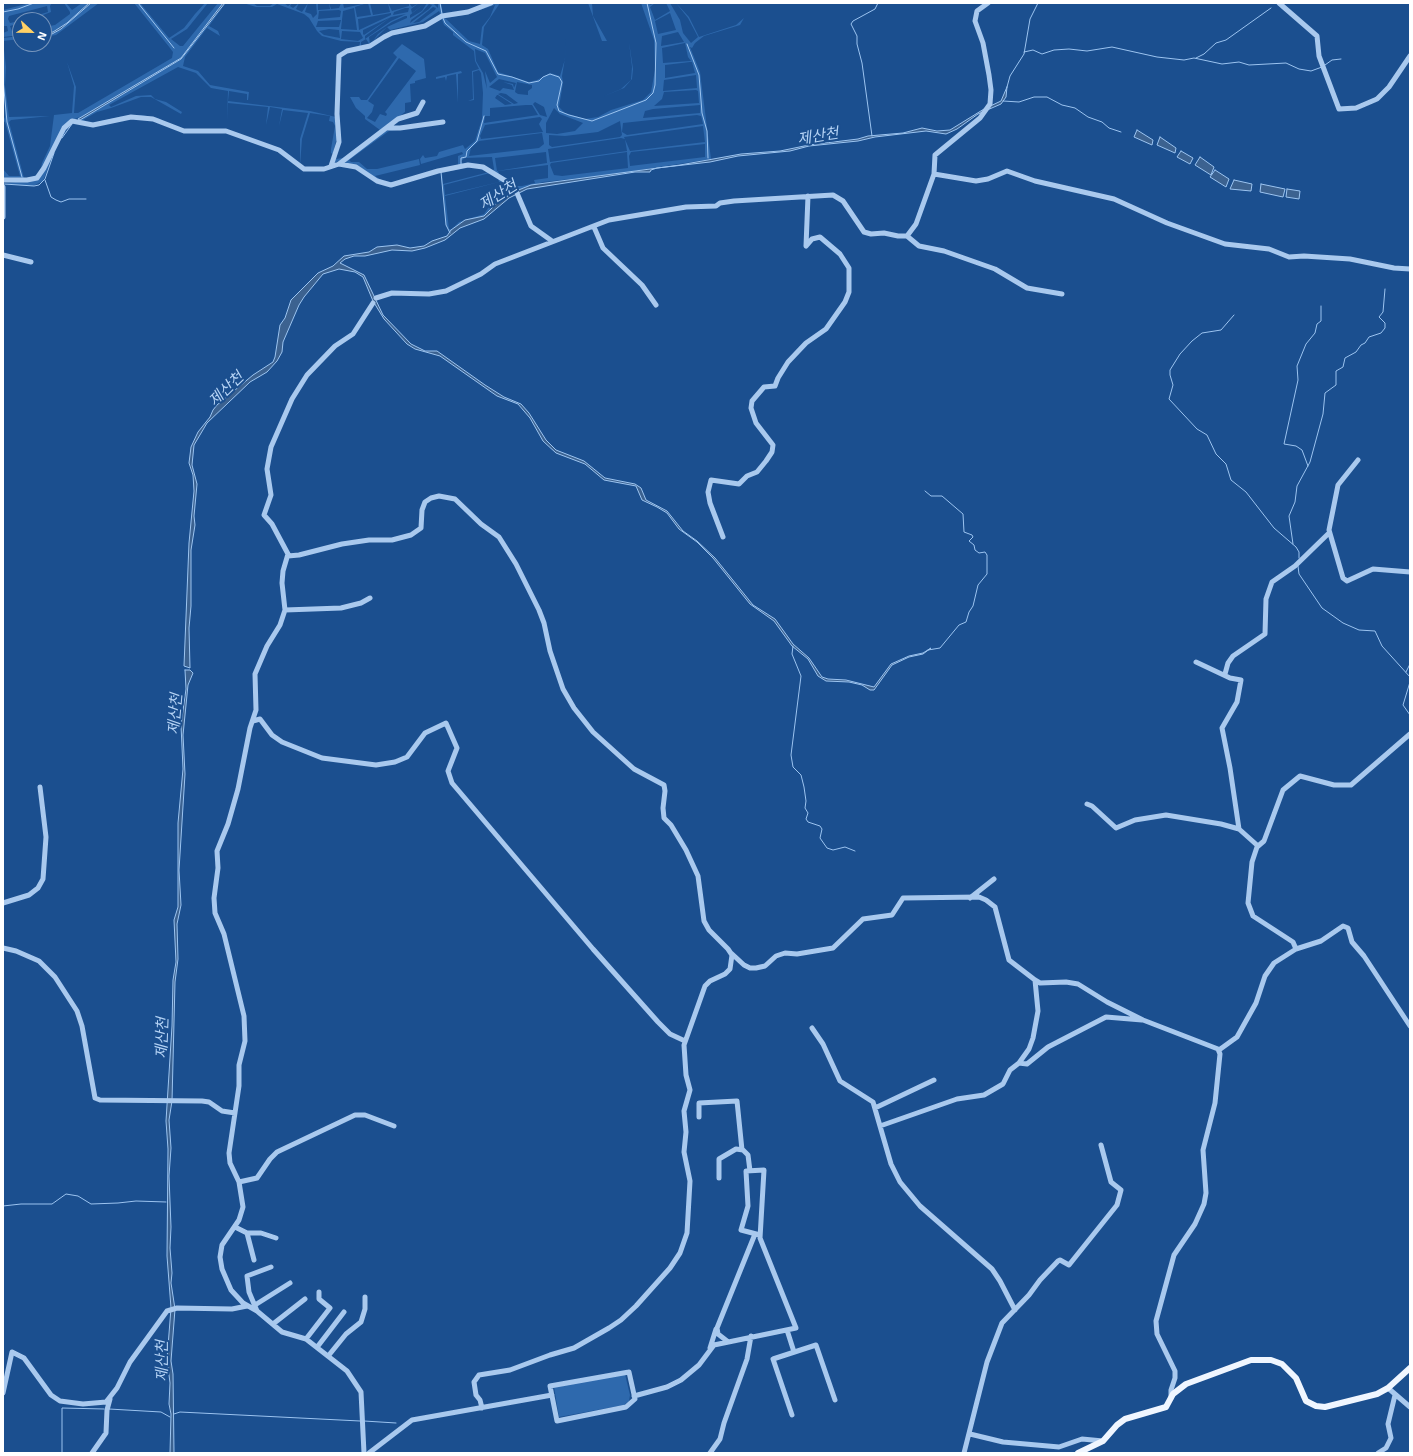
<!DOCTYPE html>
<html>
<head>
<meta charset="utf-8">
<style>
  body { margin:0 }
  #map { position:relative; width:1413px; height:1456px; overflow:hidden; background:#1b4f8f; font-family:"Exo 2",sans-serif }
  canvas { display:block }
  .frame { position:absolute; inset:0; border:4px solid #fff; pointer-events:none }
  .north { position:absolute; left:12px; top:12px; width:40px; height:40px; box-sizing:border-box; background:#1b4f8f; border:1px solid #7695bc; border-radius:50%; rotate:112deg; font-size:11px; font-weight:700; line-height:16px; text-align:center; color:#fff }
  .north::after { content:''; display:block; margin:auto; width:14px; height:18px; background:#ffd166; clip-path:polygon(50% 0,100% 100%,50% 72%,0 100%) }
</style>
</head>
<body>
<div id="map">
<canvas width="1413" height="1456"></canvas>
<div class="frame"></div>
<div class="north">N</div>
</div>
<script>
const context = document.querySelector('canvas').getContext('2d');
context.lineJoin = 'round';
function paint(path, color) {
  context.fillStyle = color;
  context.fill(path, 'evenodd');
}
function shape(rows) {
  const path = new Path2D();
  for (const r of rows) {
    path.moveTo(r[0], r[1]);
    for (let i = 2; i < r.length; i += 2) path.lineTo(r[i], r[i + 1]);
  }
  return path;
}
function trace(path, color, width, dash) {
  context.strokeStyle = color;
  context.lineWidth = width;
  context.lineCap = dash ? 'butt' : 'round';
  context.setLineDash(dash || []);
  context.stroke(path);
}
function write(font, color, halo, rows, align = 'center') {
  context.font = font + ' "Exo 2","Noto Sans KR",sans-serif';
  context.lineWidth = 4;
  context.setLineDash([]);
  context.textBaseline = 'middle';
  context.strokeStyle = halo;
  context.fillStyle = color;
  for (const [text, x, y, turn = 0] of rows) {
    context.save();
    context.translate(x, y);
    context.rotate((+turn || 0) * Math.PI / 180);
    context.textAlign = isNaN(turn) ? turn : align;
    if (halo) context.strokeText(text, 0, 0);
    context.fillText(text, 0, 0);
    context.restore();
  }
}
paint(shape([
  [30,3,52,3,50,6,51,12,30,20,22,20,48,12,47,6,9,16,8,19,10,23,20,21,20,23,10,26,12,31,20,30,20,35,3,37,3,33,8,31,7,26,3,26,3,10],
  [64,3,66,3,72,10,82,3,89,3,67,23,53,32,44,33,44,27,55,25,70,14,70,12],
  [91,3,99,3,56,35,44,37,44,35,52,34,61,29],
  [134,3,140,3,169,38,184,28,195,14,205,3,208,3,187,29,171,39,180,46,183,46,218,3,223,3,181,58,79,119,79,120,181,59,226,3,209,26,218,31,220,36,207,28,185,57,183,66,198,71,210,85,249,92,248,100,247,100,247,94,229,91,228,101,310,111,336,117,338,140,336,141,333,154,331,153,331,149,335,126,333,122,329,121,330,116,310,113,302,139,300,166,300,139,308,113,283,110,279,126,282,109,270,107,266,125,268,107,228,103,227,122,228,91,211,88,196,73,178,67,109,105,111,107,136,96,151,95,155,99,166,102,182,112,181,114,151,97,141,97,111,108,97,112,83,120,92,123,124,116,141,115,158,118,176,128,157,120,145,117,123,117,93,124,80,121,77,119,79,117,71,121,64,128,38,176,30,180,3,178,3,169,9,176,20,176,5,122,3,121,5,117,3,38,20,36,20,39,3,41,6,67,5,86,9,117,50,116,11,120,9,122,24,178,31,178,40,173,42,163,50,146,54,115,72,113,74,86,67,62,76,87,74,113,78,113,172,58,173,52,170,48],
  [243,3,253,3,257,6,270,6,274,3,284,3,288,6,292,3,290,6,293,8,299,3,296,9,302,12,308,3,305,12,311,14,313,18,317,14,316,3,318,3,318,10,330,9,329,3,331,9,339,8,341,3,343,3,344,8,367,3,355,7,357,17,371,15,368,3,370,3,373,15,390,12,388,3,392,11,409,6,409,3,412,7,419,3,411,9,412,13,425,3,410,15,410,18,422,11,427,3,433,3,438,8,438,3,441,3,443,14,446,15,436,19,441,15,439,11,423,22,390,30,387,27,378,34,370,45,366,39,361,42,361,49,359,49,360,42,341,41,322,36,317,31,309,18,304,14,277,4,272,7,256,7],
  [429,4,432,5,429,9,410,23,411,20,422,12],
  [433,7,436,8,435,10,419,22,413,23],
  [354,8,357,30,341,29,343,11],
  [405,8,409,8,408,12,393,15,394,12],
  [339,10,341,11,340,17,318,19,319,11],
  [391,13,391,15,359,30,358,19],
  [406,14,391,21,365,39,365,36,391,17],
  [405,16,407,16,407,18,387,27,370,44,369,37,392,22],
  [391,17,364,35,363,34,363,30],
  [341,20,339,27,316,27,318,21],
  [329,29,339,30,340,38,324,35,319,31],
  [342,31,360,32,363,38,358,41,341,39],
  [492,3,500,3,484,27,482,45,488,49,498,72,529,82,537,80,550,73,560,76,565,59,566,37,565,58,562,76,563,83,559,107,565,113,585,119,598,117,611,110,643,100,651,92,655,70,654,40,641,3,649,3,650,5,655,3,650,7,655,20,670,11,666,3,670,3,680,20,683,33,691,43,698,37,688,18,676,3,689,17,699,37,736,25,744,18,740,25,704,36,695,43,692,48,690,47,700,72,711,159,608,175,543,182,517,190,512,183,496,174,484,167,474,165,424,174,458,165,458,156,463,154,462,152,421,164,420,159,423,155,425,158,437,156,439,152,463,145,465,149,475,141,482,119,483,93,481,73,479,70,473,72,474,100,468,101,473,99,472,71,479,69,475,61,474,51,453,35,453,32,444,25,441,17,423,28,391,35,421,28,442,16,465,14],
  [495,5,490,17,482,27,480,44,469,41,445,18,464,15],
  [670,13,676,30,658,34,655,21],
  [678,32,684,42,661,46,662,36],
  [685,43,688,57,691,61,663,63,662,48],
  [475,49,485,53,497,77,490,83,485,71,487,89,483,73,476,61],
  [690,62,692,62,695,73,665,78,665,65],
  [696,75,697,88,663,91,664,80],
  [499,79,516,83,514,88,513,84,503,82,512,85,514,90,503,88,500,91,489,87],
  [517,82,532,85,532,88,528,91,528,95,518,94,515,92],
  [696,90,698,91,699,103,654,106,662,99,664,92],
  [501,93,506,94,518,103,514,104,498,94],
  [497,95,498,95,512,104,505,105,495,98],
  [535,102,544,107,547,117,540,115,533,104],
  [526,105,532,105,538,115,484,123,485,116,490,116,490,108],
  [700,105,700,113,643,118,645,111,653,109],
  [554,108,560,114,583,123,575,131,557,134,546,133,546,123],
  [697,115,701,116,703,124,627,135,622,132,623,123],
  [540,117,542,119,539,124,543,132,481,139,480,136,485,125],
  [620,121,622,135,620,137,552,147,549,145,549,135,565,136,598,132],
  [703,126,705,142,630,151,624,137],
  [542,133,544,144,539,148,469,156,471,148,479,141],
  [621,138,625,139,627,151,550,162,548,149],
  [705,144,705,157,630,166,629,156,631,152],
  [546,152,547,163,497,171,495,158],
  [627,152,628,168,562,176,554,175,550,165,551,163],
  [492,157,494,169,493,171,475,164,463,164,461,161,465,158],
  [548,165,548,178,534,180,535,183,522,186,517,186,499,174,498,171],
  [588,3,592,3,593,16,607,41,602,41],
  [629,42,633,69,632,79,624,88,602,97,621,89,631,80,632,67],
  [402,44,424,59,426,78,415,81,415,83,410,84,411,102,405,103,405,112,361,147,344,159,334,163,340,137,338,114,338,93,341,139,336,159,343,158,380,130,365,119,365,116,356,108,350,97,359,97,361,100,367,100,397,57,393,53],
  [399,58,416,71,385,112,387,114,386,116,380,114,375,122,367,118,372,112,374,105,368,101],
  [461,71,462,73,458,74,458,103,456,74,447,76,446,81,445,77,436,79,436,77],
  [75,121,67,129,56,147,43,181,33,186,4,184,38,178,64,131],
  [391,130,398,130,389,131,349,160,351,162,359,162,367,169,377,169,419,159,420,165,375,176,388,184,343,163,385,131],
  [468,166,479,167,488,170,511,185,516,191,498,202,484,216,465,220,450,232,446,225,441,173],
  [472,166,489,172,443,184,442,173],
  [490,173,498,178,499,182,445,195,444,185],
  [503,181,514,188,514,191,489,207,484,214,459,222,452,229,449,229,445,196],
  [625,1374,630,1395,629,1401,624,1405,559,1417,554,1387]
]), '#2e69ad');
const water = shape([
  [89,3,91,3,61,29,52,34,44,35,44,33,53,32,67,23,89,3],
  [223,3,225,3,181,59,80,120,78,119,181,58,223,3],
  [1007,87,1006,97,1001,104,978,114,957,129,946,134,926,131,875,137,858,141,809,146,790,151,738,156,710,162,657,168,651,170,650,172,635,172,527,189,509,198,484,219,460,228,445,240,425,248,412,251,392,250,365,256,354,256,345,259,340,263,364,275,383,315,411,344,425,351,437,351,485,385,504,397,521,404,529,413,546,440,556,450,584,461,605,478,635,484,641,488,646,500,667,511,683,531,697,541,715,558,753,605,775,619,793,644,809,658,822,677,828,679,846,680,874,687,891,664,909,656,923,653,931,648,923,654,909,657,892,665,874,690,870,690,862,685,849,682,826,681,818,676,808,659,792,646,774,621,750,604,713,558,697,542,679,529,667,513,657,507,642,500,636,486,604,480,585,464,556,453,543,441,530,418,518,404,497,396,440,356,415,349,407,344,384,319,373,301,363,277,355,272,339,269,323,274,304,297,299,305,283,342,282,352,277,361,267,372,250,382,207,423,194,445,192,465,197,484,194,516,195,525,191,550,191,606,189,628,190,668,184,666,189,543,194,491,193,475,189,463,191,447,198,432,210,417,213,410,217,405,253,375,273,362,275,357,280,325,285,318,291,300,318,273,333,266,344,256,369,252,377,247,397,245,410,248,424,246,432,241,447,236,451,230,465,220,484,216,498,202,516,191,531,185,680,165,741,154,780,151,809,145,858,139,868,136,903,133,922,128,937,131,950,130,984,109,1001,101,1007,87],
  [1137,130,1153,140,1152,145,1134,137,1137,130],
  [1160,137,1176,148,1175,153,1157,145,1160,137],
  [1181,151,1193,158,1190,164,1177,157,1181,151],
  [1200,157,1214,167,1211,175,1195,165,1200,157],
  [1215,170,1229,179,1226,187,1210,177,1215,170],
  [1234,180,1252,184,1251,191,1230,189,1234,180],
  [1261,184,1285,189,1283,197,1260,192,1261,184],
  [1287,189,1300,191,1299,199,1286,197,1287,189],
  [185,670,190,670,193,673,188,685,183,735,185,774,179,870,181,905,177,924,178,959,175,982,172,1101,169,1120,171,1148,169,1176,171,1227,170,1248,172,1273,171,1283,175,1309,171,1361,173,1374,174,1453,170,1453,171,1414,169,1404,170,1383,167,1359,171,1308,167,1256,168,1149,166,1121,172,1026,173,980,176,962,174,920,178,907,178,823,183,769,181,725,186,689,185,670]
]);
paint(water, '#3c6290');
trace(water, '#9cc4f0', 1);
trace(shape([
  [138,3,174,48],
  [440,3,442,14],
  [3,12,18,9,34,3],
  [443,18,445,23,466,42,486,51,498,74,512,77,529,83,539,81,543,77,550,74,559,77,562,82,557,105,559,111,569,115,592,121,646,100,653,93,655,85,656,43,647,3],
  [687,44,699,75,702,113,707,131,708,158],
  [1024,52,1033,50,1042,54,1054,50,1069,49,1087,51,1112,47,1157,57,1184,60,1194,58,1222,64,1239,62,1249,65,1286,63,1299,69,1311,71,1322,67],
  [1196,58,1204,54,1216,43,1226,40,1271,8],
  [1325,65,1332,60,1341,59],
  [3,79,7,122,22,177],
  [1007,87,1010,76,1024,54,1030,19,1038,3],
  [1003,101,1019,102,1034,97,1047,97,1062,105,1075,108,1088,117,1102,122,1109,128,1121,132],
  [872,136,862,63,857,44,857,36,851,24,853,21,875,9,878,3],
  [62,138,72,124],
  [461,164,461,158,466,157,467,151,477,141,484,116],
  [441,172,446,225,450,233],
  [45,180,51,197,56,200,61,202,69,199,86,199],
  [4,184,34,186,39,185,45,179,54,153],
  [1234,315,1221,330,1202,333,1192,341,1180,354,1170,370,1170,375,1173,385,1169,399,1197,429,1207,435,1216,454,1226,464,1231,480,1246,492,1274,528,1296,547,1299,552,1299,558],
  [1308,466,1302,450,1296,446,1284,444,1298,380,1297,366,1306,344,1315,333,1317,324,1321,321,1321,306],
  [925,491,931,496,942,496,963,514,964,532,972,535,973,537,969,541,974,545,975,550,979,553,985,552,987,555,987,574,978,585,973,606,969,612,966,622,959,625,940,648,928,650],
  [1293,544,1289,516,1295,502,1297,486,1310,462,1323,414,1325,393,1336,385,1336,371,1343,367,1345,358,1356,352,1361,345,1365,343,1369,337,1381,333,1385,328,1385,323,1379,317,1383,312,1385,289],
  [1298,566,1299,574,1322,608,1343,623,1359,630,1375,631,1382,646,1410,677],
  [793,646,792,654,801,676,791,755,793,767,801,775,804,787,806,801,805,808,808,813,806,819,808,822,820,826,822,829,820,838,827,848,833,850,845,847,855,851],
  [1406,672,1410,664],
  [1410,682,1403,705,1410,715],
  [3,1206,21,1204,52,1204,66,1194,78,1196,91,1204,118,1203,136,1201,166,1202],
  [109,1409,161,1412,170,1417],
  [174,1414,180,1412,360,1421],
  [364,1421,396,1423],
  [62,1453,62,1408,104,1409]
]), '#9cc4f0', 1);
trace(shape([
  [1279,3,1317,36,1319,56,1339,109,1356,108,1377,99,1389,87,1410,56],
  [387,128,400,128,443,122],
  [339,164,356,167,377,181,391,185,438,171,468,165,483,167,514,186,531,226,552,241],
  [331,166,339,142,337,114,339,56,347,51,370,46,384,37,392,33,425,26,442,16,468,12,491,3],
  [934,174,976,181,988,179,1007,171,1035,181,1114,199,1167,223,1225,244,1269,249,1289,257,1304,256,1350,259,1394,268,1410,269],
  [3,180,27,180,37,178,44,168,64,128,72,121,93,125,131,117,153,119,184,131,226,131,279,150,304,169,324,169,339,164,398,119,417,113,423,102],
  [3,187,3,217],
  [594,227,603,248,642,285,656,305],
  [907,236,919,246,944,251,995,269,1027,288,1062,294],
  [3,255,31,262],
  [376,298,392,293,429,294,446,291,481,274,495,264,609,220,686,207,716,206,720,203,734,201,833,195,843,201,864,232,871,234,884,233,898,236,907,236,916,224,934,174,935,155,980,118,990,104,991,90,989,75,983,43,975,21,977,11,988,3],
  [1358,460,1338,485,1329,530,1343,578,1347,581,1373,569,1410,572],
  [723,537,710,503,708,492,711,480,739,484,747,476,757,472,766,461,772,452,773,445,756,423,751,408,752,401,764,387,775,386,778,378,788,362,806,343,826,329,845,302,849,292,849,268,840,254,820,237,812,239,806,246,808,196],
  [288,556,299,555,342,544,369,540,392,540,411,535,421,528,422,510,425,502,431,498,439,496,455,499,481,524,499,537,516,564,539,610,544,623,550,651,563,689,574,708,593,732,634,769,664,785,665,791,663,808,664,818,671,825,686,850,698,876,704,921,709,930,728,949,732,955,730,969,725,974,710,981,705,986,684,1045,686,1075,690,1090,684,1111,686,1132,684,1152,690,1181,687,1233,680,1253,670,1268,636,1306,621,1320,609,1328,574,1348,550,1355,510,1370,479,1375,474,1382,476,1395,480,1400,482,1408],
  [285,610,341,608,361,603,370,598],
  [1196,662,1230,678,1241,680,1237,702,1222,728,1230,768,1239,829,1258,846],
  [1225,674,1228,663,1233,656,1265,634,1266,599,1272,582,1295,566,1329,533],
  [253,721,260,719,272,735,282,742,322,758,376,765,395,762,407,757,425,733,446,723,457,748,448,771,452,783,593,949,658,1022,670,1034,685,1041],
  [1087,804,1092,806,1116,828,1135,820,1166,815,1221,824,1239,829],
  [970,898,994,879],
  [3,903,29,895,38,888,43,879,46,837,40,787],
  [3,948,16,951,39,961,55,977,77,1011,82,1026,95,1098,100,1100,202,1101,209,1102,222,1111,235,1113],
  [1296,949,1293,942,1253,916,1248,903,1252,862,1257,847,1264,841,1283,790,1300,776,1334,785,1351,785,1410,734],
  [731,953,744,965,750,968,756,968,765,966,776,956,785,953,797,954,833,948,863,919,892,915,903,898,979,897,986,900,995,907,1009,960,1035,980,1040,983,1066,982,1078,984,1107,1002,1143,1020,1218,1049,1220,1054,1215,1103,1203,1150,1206,1193,1204,1204,1195,1224,1174,1255,1156,1321,1157,1334,1175,1371,1175,1378,1171,1390,1171,1398],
  [812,1028,823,1044,840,1081,873,1102,891,1164,900,1182,920,1206,992,1269,1000,1281,1015,1310],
  [1219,1050,1237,1037,1256,1003,1265,976,1274,963,1296,949,1321,941,1343,926,1348,928,1352,942,1364,956,1410,1026],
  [1019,1063,1027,1064,1048,1047,1106,1017,1142,1020],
  [875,1108,934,1080],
  [699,1117,699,1103,737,1101,742,1150],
  [880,1126,957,1099,984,1095,1003,1084,1010,1070,1019,1063,1029,1049,1033,1038,1038,1011,1035,980],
  [719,1178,719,1159,736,1149,743,1150,748,1155,750,1171],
  [239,1182,257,1178,270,1159,277,1152,355,1115,365,1115,394,1126],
  [235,1227,247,1233,261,1233,276,1238],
  [247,1233,254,1260],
  [255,1305,290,1283],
  [257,1311,249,1292,247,1276,271,1267],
  [273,1324,305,1299],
  [787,1330,794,1352],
  [306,1339,330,1308,319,1299,319,1292],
  [727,1341,718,1334,717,1328,755,1234],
  [318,1346,344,1312],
  [710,1348,716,1329],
  [329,1355,346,1334,361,1322,365,1309,365,1297],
  [629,1372,635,1399,626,1407,557,1421,550,1386,629,1372],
  [1388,1388,1410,1407],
  [3,1393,12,1352,24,1358,51,1395,60,1401,83,1404,106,1402,117,1388,130,1362,167,1311,177,1308,232,1309,247,1306],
  [634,1396,667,1387,681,1380,699,1365,714,1345,796,1328,760,1238,764,1170,746,1171,748,1206,741,1230,760,1235],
  [792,1415,773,1359,816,1345,835,1400],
  [970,1434,1003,1442,1059,1447,1082,1439,1103,1441],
  [92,1453,106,1433,107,1410,110,1399],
  [364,1453,361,1392,347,1371,306,1339,282,1332,257,1311,243,1303,231,1290,222,1269,220,1257,222,1245,239,1220,243,1207,239,1182,230,1163,229,1153,239,1086,239,1065,245,1041,244,1016,224,934,215,913,214,898,218,868,217,851,228,824,238,789,250,728,256,710,255,674,267,646,280,625,285,610,282,583,283,571,288,554,272,524,264,515,271,495,267,469,271,447,292,399,307,375,335,346,353,334,373,303],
  [369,1453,412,1420,552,1395],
  [710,1453,720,1439,724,1423,747,1359,751,1336],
  [964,1453,987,1362,1002,1323,1029,1295,1040,1280,1058,1261,1060,1260,1069,1265,1117,1205,1121,1190,1111,1182,1101,1145],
  [1378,1453,1386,1448,1391,1438,1388,1424,1395,1395]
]), '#a9c9ee', 5);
trace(shape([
  [1078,1453,1103,1441,1117,1425,1125,1419,1166,1407,1173,1394,1186,1384,1251,1360,1271,1360,1282,1364,1296,1378,1306,1401,1316,1406,1325,1407,1377,1394,1388,1388,1410,1368]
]), '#f0f6ff', 6);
write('italic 15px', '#b5d3f5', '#1b4f8f', [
  ["제산천",818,136,-9],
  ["제산천",498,195,-32],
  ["제산천",226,389,-44],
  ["제산천",175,714,-85],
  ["제산천",162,1038,-88],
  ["제산천",162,1361,-90]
]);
</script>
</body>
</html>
